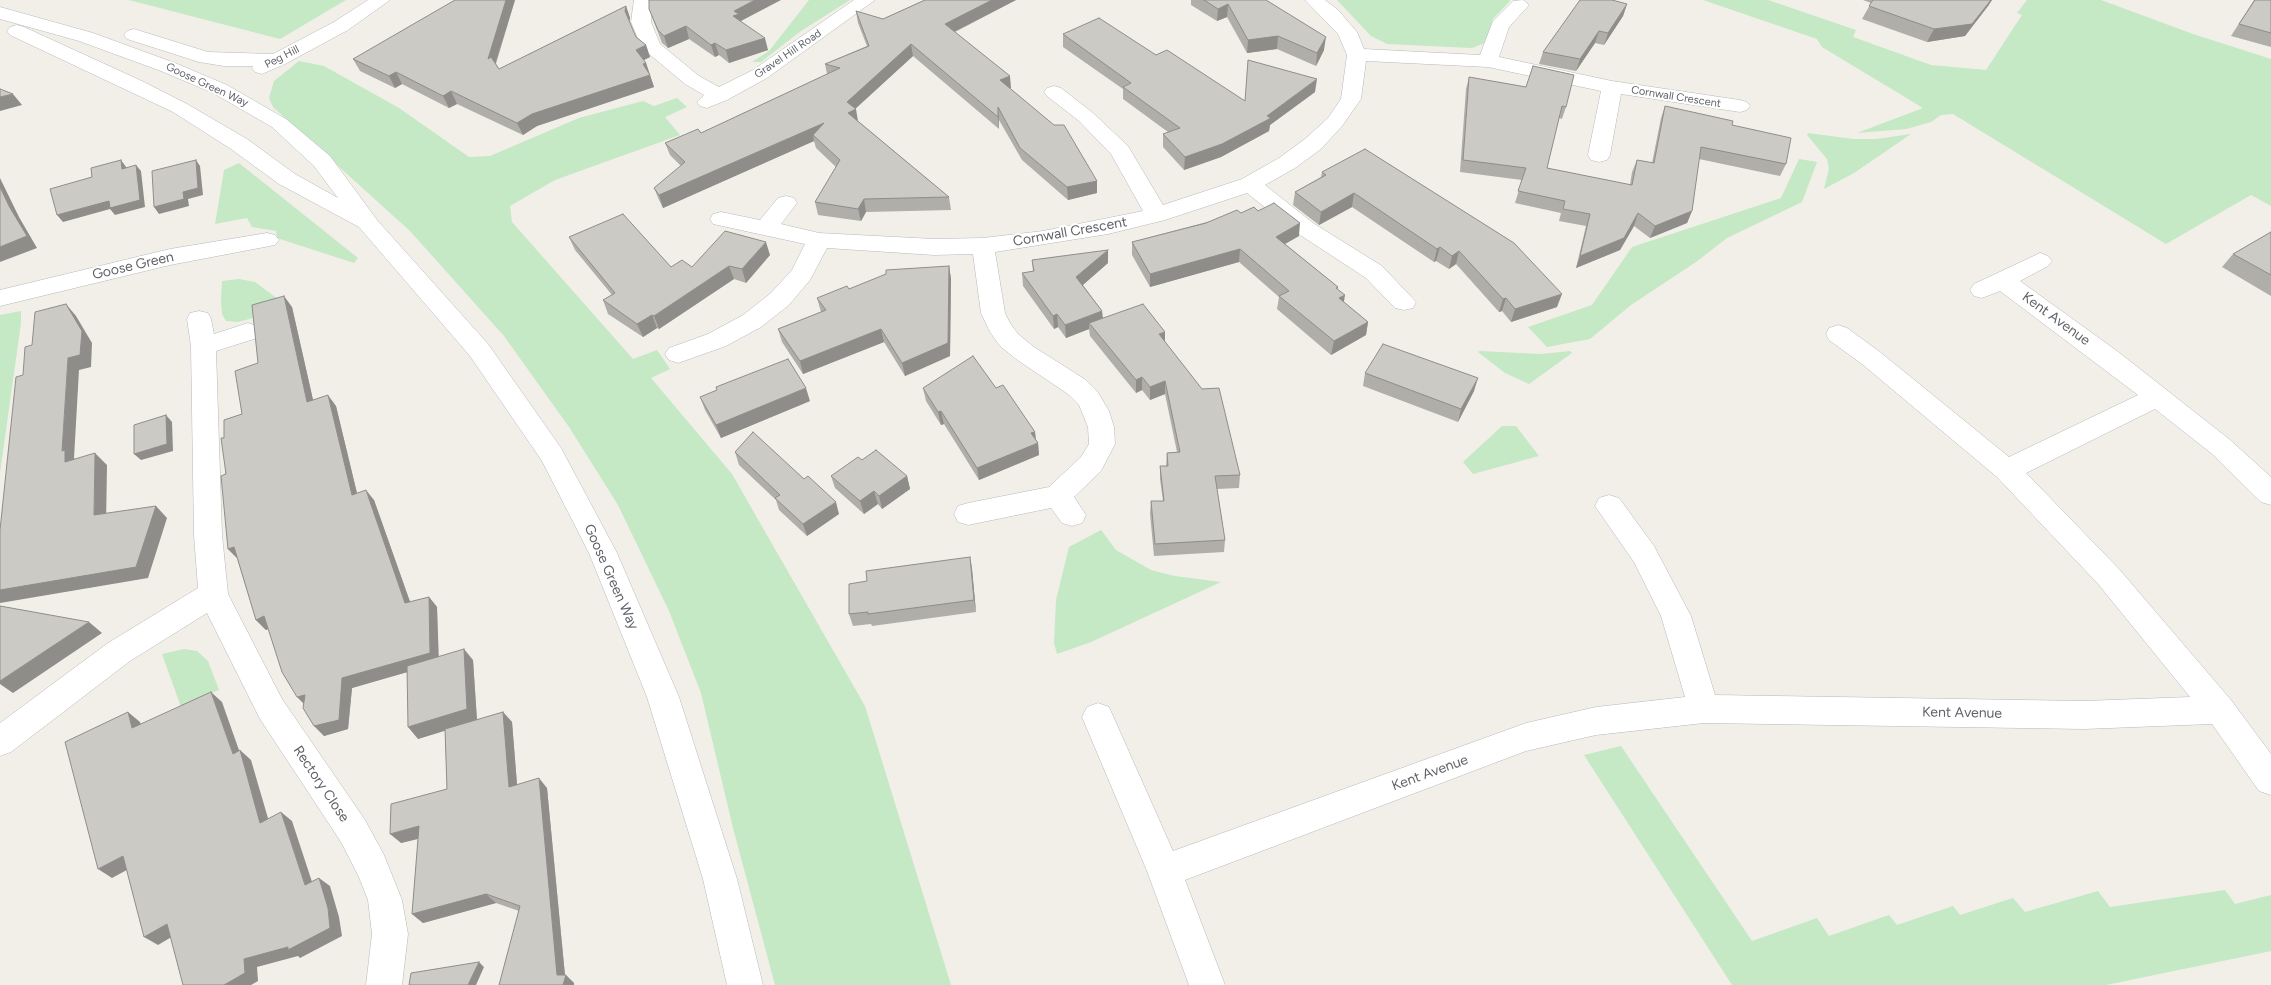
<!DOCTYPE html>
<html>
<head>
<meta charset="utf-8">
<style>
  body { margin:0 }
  canvas { display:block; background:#f1efe8 }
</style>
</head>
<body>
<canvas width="2271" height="985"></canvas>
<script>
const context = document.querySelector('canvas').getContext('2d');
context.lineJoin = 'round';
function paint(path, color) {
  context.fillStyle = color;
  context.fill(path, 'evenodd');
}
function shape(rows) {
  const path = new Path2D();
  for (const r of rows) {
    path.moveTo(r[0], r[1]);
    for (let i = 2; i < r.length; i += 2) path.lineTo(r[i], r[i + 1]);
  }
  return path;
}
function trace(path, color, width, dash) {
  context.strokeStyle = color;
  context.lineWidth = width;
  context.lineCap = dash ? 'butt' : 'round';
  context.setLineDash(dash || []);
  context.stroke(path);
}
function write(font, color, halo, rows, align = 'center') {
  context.font = font + ' Figtree,sans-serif';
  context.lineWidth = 4;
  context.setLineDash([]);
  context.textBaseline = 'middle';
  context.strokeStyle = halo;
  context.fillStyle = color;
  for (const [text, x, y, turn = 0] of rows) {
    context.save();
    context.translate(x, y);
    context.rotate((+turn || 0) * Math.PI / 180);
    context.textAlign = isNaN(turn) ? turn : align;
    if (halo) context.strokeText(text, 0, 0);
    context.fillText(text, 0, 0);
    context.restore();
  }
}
paint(shape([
  [129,0,346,0,280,39],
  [809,0,850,0,801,31,761,62,752,62,769,51],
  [1337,0,1509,0,1510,1,1493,19,1485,43,1472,48,1387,44,1371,36],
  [1703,0,1768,0,1856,30,1853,37,1931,65,1986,70,2022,15,2017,13,2027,0,2101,0,2193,34,2271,59,2271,206,2251,195,2166,244,1953,114,1941,115,1931,122,1906,129,1857,133,1923,108,1822,47,1817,39],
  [299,61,324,66,399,108,469,157,490,156,579,118,643,101,654,106,677,98,687,107,665,117,680,135,555,180,510,206,512,222,633,359,657,350,670,369,651,378,732,474,865,706,951,985,775,985,733,828,701,693,669,611,618,505,569,427,504,336,410,231,273,107,269,98,274,81],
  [1808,133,1853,139,1876,139,1911,134,1854,173,1824,189,1829,169,1827,159,1807,135],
  [1799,159,1817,162,1802,202,1727,238,1696,262,1631,305,1590,339,1547,347,1528,327,1592,305,1632,247,1781,198],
  [239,163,358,258,354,263,277,238,276,231,252,227,247,218,215,224,224,170],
  [239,279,255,282,290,308,238,322,226,321,222,314,221,301,222,281],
  [21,311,21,323,0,473,0,315],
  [1480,351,1541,354,1570,351,1572,353,1529,384,1505,373,1478,352],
  [1502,426,1516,426,1539,456,1473,474,1463,462],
  [1101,530,1116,550,1151,570,1175,576,1221,582,1091,642,1057,654,1054,643,1056,600,1069,547],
  [184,649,197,651,208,661,219,690,181,707,162,654],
  [1621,746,1752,941,1817,918,1829,936,1889,915,1897,925,1953,906,1960,915,2013,898,2025,912,2098,891,2110,907,2225,890,2235,904,2271,895,2271,951,2106,985,1732,985,1584,755]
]), '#c5e8c5');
const minor = shape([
  [634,0,652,0,651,22,660,44,699,76,719,87,753,70,854,0,875,0,767,78,727,100,707,108,700,106,697,102,704,95,685,84,642,48,631,22,634,0],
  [1305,0,1325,0,1338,10,1357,32,1364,49,1480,55,1493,21,1513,1,1523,0,1529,5,1509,27,1499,57,1612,81,1740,100,1747,102,1750,106,1747,110,1740,112,1621,94,1610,155,1607,160,1599,162,1591,160,1588,155,1601,91,1488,67,1366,61,1361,99,1342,126,1321,149,1295,168,1265,185,1313,223,1382,266,1416,302,1413,308,1404,310,1395,308,1366,278,1297,233,1247,193,1165,220,1108,234,995,252,1005,313,1010,323,1018,334,1034,347,1086,380,1097,391,1109,411,1114,427,1115,444,1101,471,1074,497,1086,515,1082,523,1072,526,1062,523,1051,508,968,525,958,522,954,514,958,506,968,503,1049,487,1081,457,1089,444,1088,427,1079,405,1068,394,1016,359,1000,346,990,332,981,313,973,254,934,255,827,248,810,280,789,305,761,327,726,346,678,363,669,360,665,354,669,348,708,334,743,315,771,293,792,270,805,244,713,224,710,219,713,214,721,212,760,220,778,198,786,196,794,198,797,203,781,224,819,233,934,239,983,238,1043,231,1143,211,1111,154,1079,121,1047,96,1044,92,1047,88,1054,86,1061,88,1093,113,1128,146,1163,205,1242,179,1279,158,1305,139,1328,118,1341,99,1347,55,1338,34,1305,0],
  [267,233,275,235,279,240,275,245,170,265,0,306,0,290,170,249,267,233],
  [2040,253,2048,256,2052,261,2048,266,2020,281,2117,351,2229,439,2271,477,2271,505,2261,502,2211,453,2155,409,2026,473,2119,569,2231,700,2271,754,2271,795,2259,791,2212,724,2084,729,1704,723,1596,735,1526,751,1185,880,1225,985,1189,985,1147,871,1082,717,1087,707,1098,703,1109,707,1173,851,1526,723,1596,707,1685,697,1661,616,1634,562,1595,506,1599,498,1609,495,1619,498,1654,546,1691,616,1715,695,2084,701,2190,697,2099,585,1997,477,1862,364,1829,340,1826,334,1829,328,1838,325,1847,328,1880,352,2009,457,2138,395,2000,291,1982,298,1974,296,1970,290,1974,284,2040,253],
  [199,311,208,313,211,319,214,334,248,323,257,326,260,332,257,338,216,351,222,535,228,594,282,699,365,820,384,855,402,900,408,934,402,985,366,985,372,934,368,900,358,875,341,842,260,719,207,613,130,661,11,752,0,756,0,723,108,643,198,588,194,535,191,346,187,319,190,313,199,311]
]);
const secondary = shape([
  [368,0,390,0,348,30,285,64,262,74,255,72,252,68,253,66,224,66,199,62,127,39,124,35,127,31,134,29,208,52,273,54,334,22,368,0],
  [0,7,93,33,175,63,227,85,286,119,330,156,377,220,488,344,561,448,617,553,679,697,737,879,763,985,727,985,703,879,647,697,589,553,542,461,470,356,359,227,279,184,231,149,173,112,10,35,7,31,10,27,17,25,24,27,144,82,187,104,247,139,295,174,338,198,314,166,272,127,213,93,161,71,79,41,0,19,0,7]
]);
trace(minor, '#b5b8bc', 1);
trace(secondary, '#b6babf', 1);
paint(minor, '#fff');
paint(secondary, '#fff');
paint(shape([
  [515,0,496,64,499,69,626,6,630,18,629,21,636,37,646,45,650,57,643,60,646,63,654,87,537,126,523,135,457,104,449,108,402,84,395,88,360,71,353,59],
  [925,0,1016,0,955,32,1011,88,1010,89,1097,181,1097,193,1068,200,1022,160,999,120,999,129,913,56,855,109,858,121,949,197,951,210,866,212,861,221,818,215,815,202,836,167,816,148,814,141,663,208,659,200,654,188,681,166,670,155,665,143,701,133,827,74,825,64,867,46,858,23,856,11,883,19],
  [1191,0,1266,0,1324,50,1316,66,1277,49,1247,53,1227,17,1217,21,1191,5],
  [1863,0,1992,0,1988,6,1965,36,1927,42,1862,19,1871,3],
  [2254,0,2271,0,2271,47,2231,36],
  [1627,4,1623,16,1604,45,1595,43,1576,71,1539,64,1543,52],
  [649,9,741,21,768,50,729,63,719,55,715,57,689,39,668,48,662,43],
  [1063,34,1156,55,1245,101,1315,92,1270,125,1269,131,1221,157,1184,170,1163,147,1163,134,1168,132,1123,99,1123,89,1063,47],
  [1469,77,1566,107,1562,119,1559,118,1547,168,1630,185,1632,172,1637,160,1652,163,1661,118,1665,106,1732,125,1786,164,1780,176,1699,159,1692,211,1687,223,1650,238,1634,226,1620,250,1576,268,1586,226,1559,221,1561,213,1515,203,1522,180,1460,172,1466,89],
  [1322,172,1557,307,1511,322,1502,311,1499,312,1456,264,1449,269,1436,261,1434,262,1352,207,1319,225,1293,205,1295,192,1321,177],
  [1258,211,1299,236,1285,244,1338,287,1338,289,1344,302,1368,322,1366,335,1331,355,1277,309,1279,297,1239,262,1150,287,1132,255,1132,242,1241,213],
  [2271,232,2271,296,2222,267,2233,254],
  [569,237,671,267,692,267,770,255,746,283,734,279,659,329,657,328,643,337,608,314,603,300,612,295,575,250],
  [1032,260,1108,263,1083,285,1102,311,1103,318,1165,342,1240,475,1239,488,1217,489,1225,540,1224,552,1154,556,1150,514,1151,501,1163,501,1160,479,1160,466,1166,466,1167,453,1177,452,1165,394,1150,400,1142,390,1136,393,1090,336,1089,329,1066,338,1058,327,1054,329,1023,286,1022,273,1033,272],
  [949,266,951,279,950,356,905,376,884,342,803,374,782,342,778,329,821,312,817,298,849,289],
  [292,307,313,400,336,406,357,493,374,500,410,602,429,597,437,607,438,656,473,660,477,720,503,712,512,722,517,784,547,788,565,975,574,983,499,985,519,911,496,903,423,923,412,914,418,839,401,843,447,789,445,730,418,739,407,672,352,688,348,729,324,736,304,704,268,629,266,630,256,620,237,558,228,549,224,438,242,414,258,363],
  [1365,373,1474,391,1458,422,1363,386],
  [923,388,996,388,1035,432,1036,440,1038,443,1039,455,979,480,944,424,941,425,926,401],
  [700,397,810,401,721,438,705,410],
  [735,452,839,514,807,536,779,510,776,500,739,465],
  [862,460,907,476,910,489,882,509,878,504,864,514,835,488,831,476],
  [970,557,972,569,976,612,872,626,871,624,853,626,849,614,867,581]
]), '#afaea9');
paint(shape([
  [506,0,515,0,493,71,488,59],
  [755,0,781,0,741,21,742,26,733,16,734,11],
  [992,0,1016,0,946,36,945,24],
  [1991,0,1992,0,1988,6,1965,36,1927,42,1934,29],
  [1228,4,1227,17,1217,21,1218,9],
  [1627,4,1623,16,1604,45,1608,33],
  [626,6,630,18,629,23,625,11],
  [686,26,689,39,668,48,664,36],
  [1599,31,1595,43,1576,71,1580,59],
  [1278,36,1277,49,1247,53,1248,40],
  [1326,37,1324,50,1316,66,1317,53],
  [765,38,768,50,729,63,726,50],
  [715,43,719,55,715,57,711,45],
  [911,44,913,56,854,110,856,109,858,122,848,113,847,102],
  [646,45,650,57,640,62,636,50],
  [646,63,654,87,537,126,523,135,517,123,532,114],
  [396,72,402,84,395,88,389,76],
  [1010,76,1011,88,1002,93,1000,80],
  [1317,79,1315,92,1270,125,1269,131,1221,157,1184,170,1185,157,1267,116],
  [451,91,457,104,449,108,443,96],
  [13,94,22,105,0,111,0,97],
  [998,107,999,120,999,129,998,117],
  [824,123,813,135,814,141,663,208,659,195],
  [121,160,126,167,127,176,122,169],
  [196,160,200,166,203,195,188,199,189,206,159,214,154,207,183,192],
  [136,165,141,171,145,207,115,215,110,209,63,222,57,215],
  [0,178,19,217,37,248,0,262,0,247,9,206,0,187],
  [1097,181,1097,193,1068,200,1067,187],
  [1354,193,1352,207,1319,225,1321,212],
  [864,199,866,212,861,221,858,209],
  [1692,211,1687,223,1650,238,1655,226],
  [1638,213,1634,226,1620,250,1576,268,1580,256],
  [1300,223,1299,236,1274,250,1276,237],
  [766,242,770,255,746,283,742,269],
  [1440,247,1436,261,1434,262,1437,249],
  [1240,249,1239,262,1150,287,1150,274],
  [1108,250,1108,263,1077,290,1076,277],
  [1459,251,1456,264,1449,269,1452,256],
  [729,266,734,279,659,329,654,316],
  [949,266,951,279,950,356,905,376,902,363],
  [1562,294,1557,307,1511,322,1515,309],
  [1345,295,1343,308,1339,298],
  [284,296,292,307,316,413,307,402],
  [1506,298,1502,311,1499,312,1503,299],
  [66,304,76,316,92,343,91,367,79,370,74,458,77,462,65,462,62,451,68,358],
  [1102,311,1103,324,1089,323,1089,329,1066,338,1065,325],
  [1057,314,1058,327,1054,329,1053,316],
  [652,315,657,328,643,337,637,324],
  [1368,322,1366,335,1331,355,1334,341],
  [881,329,884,342,803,374,800,361],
  [1165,332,1165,345,1159,334],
  [1142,377,1142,390,1136,393,1136,380],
  [1478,378,1474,391,1458,422,1461,409],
  [1165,381,1165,394,1150,400,1150,387],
  [806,388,810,401,721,438,716,425],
  [328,395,336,406,360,506,352,495],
  [941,411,944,424,941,425,938,412],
  [166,415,172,422,173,451,141,460,134,454],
  [1035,432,1036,443,1038,443,1039,455,979,480,977,468,1031,433],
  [95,453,107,465,106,527,94,515],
  [907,476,910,489,882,509,879,496],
  [366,490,374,500,414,613,405,603],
  [874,491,878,504,864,514,860,501],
  [836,502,839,514,807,536,803,524],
  [156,506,167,518,148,578,0,603,0,590],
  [234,547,238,559,228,549],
  [970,557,972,569,976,612,974,600],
  [429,597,437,607,439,663,352,688,348,729,324,736,314,726,342,678],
  [264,616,274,626,266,630,256,620],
  [89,622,102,633,13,693,0,684,0,681],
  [464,649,473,660,477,721,418,739,408,727],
  [211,692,222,702,240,753,240,750,251,760,272,832,260,823,233,754],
  [305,695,307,707,297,697],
  [128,712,140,722,145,738,132,728],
  [503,712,512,722,518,797,509,787],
  [539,778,547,788,565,976,566,975,574,983,574,985,563,985,557,975],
  [281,812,292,821,316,894,305,885],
  [419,826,429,836,401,843,390,834],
  [123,856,136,865,112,878,98,869],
  [319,878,330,886,339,917,342,936,300,958,298,956,257,967,258,981,251,985,224,985,244,959],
  [486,894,496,903,423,923,412,914],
  [167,924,180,932,158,945,144,937],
  [479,962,484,967,476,985,468,985]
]), '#8f8d8a');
const building = shape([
  [455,0,506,0,488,59,491,57,499,69,626,6,625,11,636,37,646,45,636,50,646,63,643,64,650,75,532,114,517,123,451,91,443,96,396,72,389,76,353,59,455,0],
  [649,0,755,0,734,11,739,14,733,16,765,38,726,50,715,43,711,45,686,26,664,36,658,30,649,9,649,0],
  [925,0,992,0,945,24,1010,76,1000,80,1054,125,1064,125,1097,181,1067,187,1020,148,998,107,998,117,911,44,847,102,856,109,848,113,949,197,864,199,858,209,815,202,840,160,813,135,824,123,659,195,654,188,685,162,665,143,698,129,701,133,840,68,825,64,869,46,856,11,883,19,925,0],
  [1204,0,1266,0,1326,37,1317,53,1278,36,1248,40,1228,4,1218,9,1204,0],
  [1580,0,1612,0,1627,4,1608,33,1599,31,1580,59,1543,52,1580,0],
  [1873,0,1991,0,1972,24,1934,29,1869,6,1873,0],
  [2255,0,2271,0,2271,33,2239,24,2255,0],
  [1099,18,1156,55,1167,50,1245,101,1248,60,1317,79,1267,116,1271,118,1222,144,1185,157,1163,134,1180,128,1123,87,1131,83,1063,34,1099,18],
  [1533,66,1574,75,1566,107,1562,106,1547,168,1632,185,1637,160,1654,163,1665,106,1733,121,1732,125,1791,138,1786,164,1701,147,1692,211,1655,226,1638,213,1624,238,1580,256,1590,214,1563,209,1565,201,1518,191,1526,168,1463,160,1469,77,1526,87,1533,66],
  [0,89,13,94,0,97,0,89],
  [1365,149,1514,243,1562,294,1515,309,1506,298,1503,299,1459,251,1452,256,1440,247,1437,249,1354,193,1321,212,1295,192,1326,175,1322,172,1365,149],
  [121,160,122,169,136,165,140,200,110,208,109,201,57,215,50,189,92,177,91,168,121,160],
  [196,160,198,188,183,192,184,199,154,207,152,171,196,160],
  [0,187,9,206,27,236,0,247,0,187],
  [1274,203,1300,223,1276,237,1338,287,1336,288,1345,295,1339,298,1368,322,1334,341,1279,296,1289,291,1240,249,1150,274,1132,242,1206,223,1237,210,1241,213,1254,207,1258,211,1274,203],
  [623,214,671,267,682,260,692,267,725,231,766,242,742,269,729,266,654,316,652,315,637,324,603,300,615,293,569,237,623,214],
  [2271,232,2271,275,2233,254,2271,232],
  [1108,250,1076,277,1102,311,1065,325,1057,314,1053,316,1022,273,1034,271,1032,260,1108,250],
  [949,266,948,343,902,363,881,329,800,361,778,329,826,310,817,298,847,286,849,289,886,274,886,270,949,266],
  [284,296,307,402,328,395,352,495,366,490,405,603,429,597,430,653,342,678,339,720,314,726,303,708,305,695,297,697,282,672,264,616,256,620,234,547,228,549,221,476,226,474,221,438,224,438,224,420,242,414,235,371,258,363,252,305,284,296],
  [66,304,82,331,80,355,68,358,62,451,65,450,65,462,95,453,94,515,156,506,136,567,0,590,0,530,16,377,23,375,25,347,32,345,35,312,66,304],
  [1143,304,1165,332,1159,334,1202,389,1219,388,1240,475,1215,476,1225,540,1155,544,1151,501,1164,501,1160,466,1168,466,1167,453,1180,452,1165,381,1150,387,1142,377,1136,380,1089,323,1143,304],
  [1383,344,1478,378,1461,409,1365,373,1383,344],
  [973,356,996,388,1003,385,1035,432,1031,433,1038,443,977,468,941,411,938,412,923,388,973,356],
  [788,359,806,388,716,425,700,397,717,390,716,387,788,359],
  [166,415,167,444,134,454,134,425,166,415],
  [753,432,804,479,808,476,836,502,803,524,775,498,780,495,735,452,753,432],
  [876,450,907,476,879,496,874,491,860,501,831,476,858,457,862,460,876,450],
  [970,557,974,600,868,614,868,612,849,614,849,584,867,581,866,571,970,557],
  [0,606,89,622,0,681,0,606],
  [464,649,467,709,408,727,407,666,464,649],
  [211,692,233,754,240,750,260,823,281,812,305,885,319,878,328,908,330,928,288,950,288,947,244,959,245,973,224,985,183,985,167,924,144,937,123,856,98,869,65,742,128,712,132,728,211,692],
  [503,712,509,787,539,778,557,975,566,975,563,985,499,985,520,906,486,894,412,914,419,826,390,834,391,804,447,789,445,729,503,712],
  [479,962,468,985,409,985,411,973,479,962]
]);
paint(building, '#cccac5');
trace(building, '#8f8d8a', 1);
write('11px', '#5f6368', '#fff', [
  ["Gravel Hill Road",788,54,-34],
  ["Peg Hill",282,57,-27],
  ["Goose Green Way",207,85,25],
  ["Cornwall Crescent",1676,97,9]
]);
write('14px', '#5f6368', '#fff', [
  ["Cornwall Crescent",1070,232,-10],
  ["Goose Green",133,266,-13],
  ["Kent Avenue",2056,319,36],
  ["Goose Green Way",611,577,66],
  ["Kent Avenue",1962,713,1],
  ["Kent Avenue",1430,773,-20],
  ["Rectory Close",321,784,56]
]);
</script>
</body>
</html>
